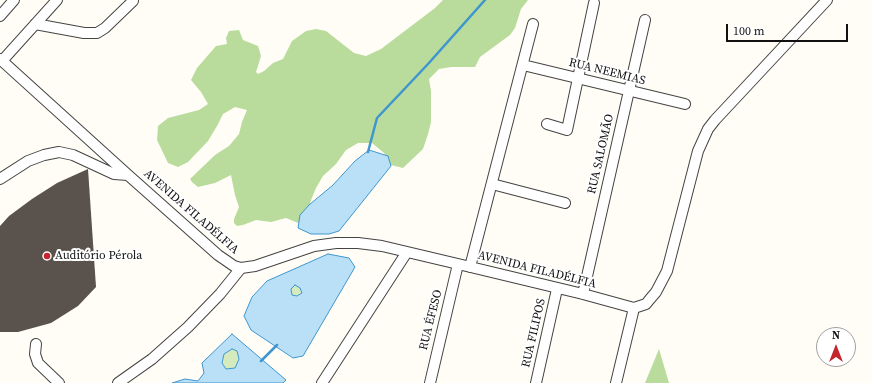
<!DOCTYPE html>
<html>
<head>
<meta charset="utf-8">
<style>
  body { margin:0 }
  #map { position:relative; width:872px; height:383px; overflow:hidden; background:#fffdf5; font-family:"Source Serif 4",serif }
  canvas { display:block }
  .north { position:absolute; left:816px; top:327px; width:40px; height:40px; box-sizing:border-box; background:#fff; border:1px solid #a0a0a0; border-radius:50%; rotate:0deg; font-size:11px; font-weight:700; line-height:16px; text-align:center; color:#111 }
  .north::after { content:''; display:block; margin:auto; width:14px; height:18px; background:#c4262e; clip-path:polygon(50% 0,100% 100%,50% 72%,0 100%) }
  .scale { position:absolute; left:726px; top:24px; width:122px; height:18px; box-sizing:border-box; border:2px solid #111; border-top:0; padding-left:5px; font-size:12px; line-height:14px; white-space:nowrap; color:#111; -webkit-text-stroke:3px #fff; paint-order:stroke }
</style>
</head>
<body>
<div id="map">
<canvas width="872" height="383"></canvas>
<div class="north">N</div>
<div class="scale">100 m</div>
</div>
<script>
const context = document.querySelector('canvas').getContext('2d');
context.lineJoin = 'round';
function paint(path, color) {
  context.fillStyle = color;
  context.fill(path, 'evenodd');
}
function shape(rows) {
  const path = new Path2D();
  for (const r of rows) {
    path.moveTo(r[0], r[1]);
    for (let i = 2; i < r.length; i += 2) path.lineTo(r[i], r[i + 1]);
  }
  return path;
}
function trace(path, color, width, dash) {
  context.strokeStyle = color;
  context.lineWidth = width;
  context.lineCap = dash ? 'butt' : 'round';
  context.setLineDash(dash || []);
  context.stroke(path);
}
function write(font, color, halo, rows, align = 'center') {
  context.font = font + ' "Source Serif 4",serif';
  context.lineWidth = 4;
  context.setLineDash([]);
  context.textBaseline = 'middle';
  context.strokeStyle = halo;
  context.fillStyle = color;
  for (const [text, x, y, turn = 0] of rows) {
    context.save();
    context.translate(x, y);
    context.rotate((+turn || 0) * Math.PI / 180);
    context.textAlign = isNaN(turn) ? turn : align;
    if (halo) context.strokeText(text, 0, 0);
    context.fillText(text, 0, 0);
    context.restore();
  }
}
paint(shape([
  [295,285,300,287,302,293,297,296,292,295,291,289],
  [232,349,237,351,239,359,235,368,226,369,222,363,224,354]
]), '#d5ebbd');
paint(shape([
  [443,0,528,0,521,9,515,28,510,35,480,57,475,67,451,67,439,69,429,79,431,91,431,122,428,134,423,149,403,168,391,165,384,153,372,143,358,143,346,150,336,164,323,176,316,188,311,200,308,213,298,223,286,218,271,222,256,220,243,225,237,226,234,223,234,219,239,207,235,195,231,175,215,183,198,187,192,182,190,179,215,155,229,146,239,134,242,122,247,110,235,107,223,114,217,126,208,141,188,162,178,167,168,163,157,140,158,126,168,118,199,110,208,104,201,92,191,80,197,68,216,46,227,44,226,38,229,31,239,30,243,40,258,46,261,56,256,72,258,74,264,71,273,63,283,59,292,41,306,31,316,29,326,31,354,53,366,56,381,49,435,8],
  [659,349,669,383,645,383]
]), '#b9dc9c');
const water = shape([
  [369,150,388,156,391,166,339,231,329,234,311,234,298,228,300,215,309,205,333,185,355,161,369,150],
  [328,254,349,258,355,267,303,356,293,358,251,330,244,316,252,297,267,281,328,254],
  [295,285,300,288,302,293,297,296,292,295,291,289,295,285],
  [232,334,286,380,283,383,172,383,185,379,198,381,204,373,202,363,232,334],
  [232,349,237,351,239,359,235,368,226,369,222,363,224,354,232,349]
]);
paint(water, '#b9e0f7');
trace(water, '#3f96cf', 1);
trace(shape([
  [368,152,377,118,428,64,485,0],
  [261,361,277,345]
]), '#3f96cf', 2.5);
paint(shape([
  [88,169,96,287,78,306,51,323,18,332,0,332,0,226,9,216,32,199,57,183]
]), '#5a524d');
const minor = shape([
  [0,16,14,0],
  [35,24,84,33,97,33,105,28,133,1],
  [0,59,128,175,218,255,234,266,241,268,255,266,314,246,336,243,358,243,382,246,458,264,583,294,634,308,646,304,650,299,656,292,667,271,698,151,708,129,715,120,827,0],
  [2,61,57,0],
  [523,65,685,104],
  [547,124,567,130,594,3],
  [0,179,28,161,44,155,59,152,73,155,114,174,128,175],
  [492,184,565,203],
  [470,267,533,24],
  [583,294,645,20],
  [36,344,35,354,38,363,59,383],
  [118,383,152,359,188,327,220,294,241,268],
  [322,383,407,252],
  [430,383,458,264],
  [536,383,557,289],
  [616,383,634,308]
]);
trace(minor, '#444', 12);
trace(minor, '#fff', 10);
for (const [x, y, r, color] of [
  [47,256,4,"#c4262e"]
]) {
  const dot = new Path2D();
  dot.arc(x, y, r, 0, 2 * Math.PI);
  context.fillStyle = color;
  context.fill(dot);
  trace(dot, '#fff', 1.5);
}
write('12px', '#111', '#fff', [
  ["RUA NEEMIAS",607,72,14],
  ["RUA SALOMÃO",601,154,-77],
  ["AVENIDA FILADÉLFIA",191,212,41],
  ["AVENIDA FILADÉLFIA",537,270,14],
  ["RUA ÉFESO",431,320,-76],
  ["RUA FILIPOS",534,333,-77]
]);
write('12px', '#111', '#fff', [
  ["Auditório Pérola",55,256]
], 'left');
</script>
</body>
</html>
